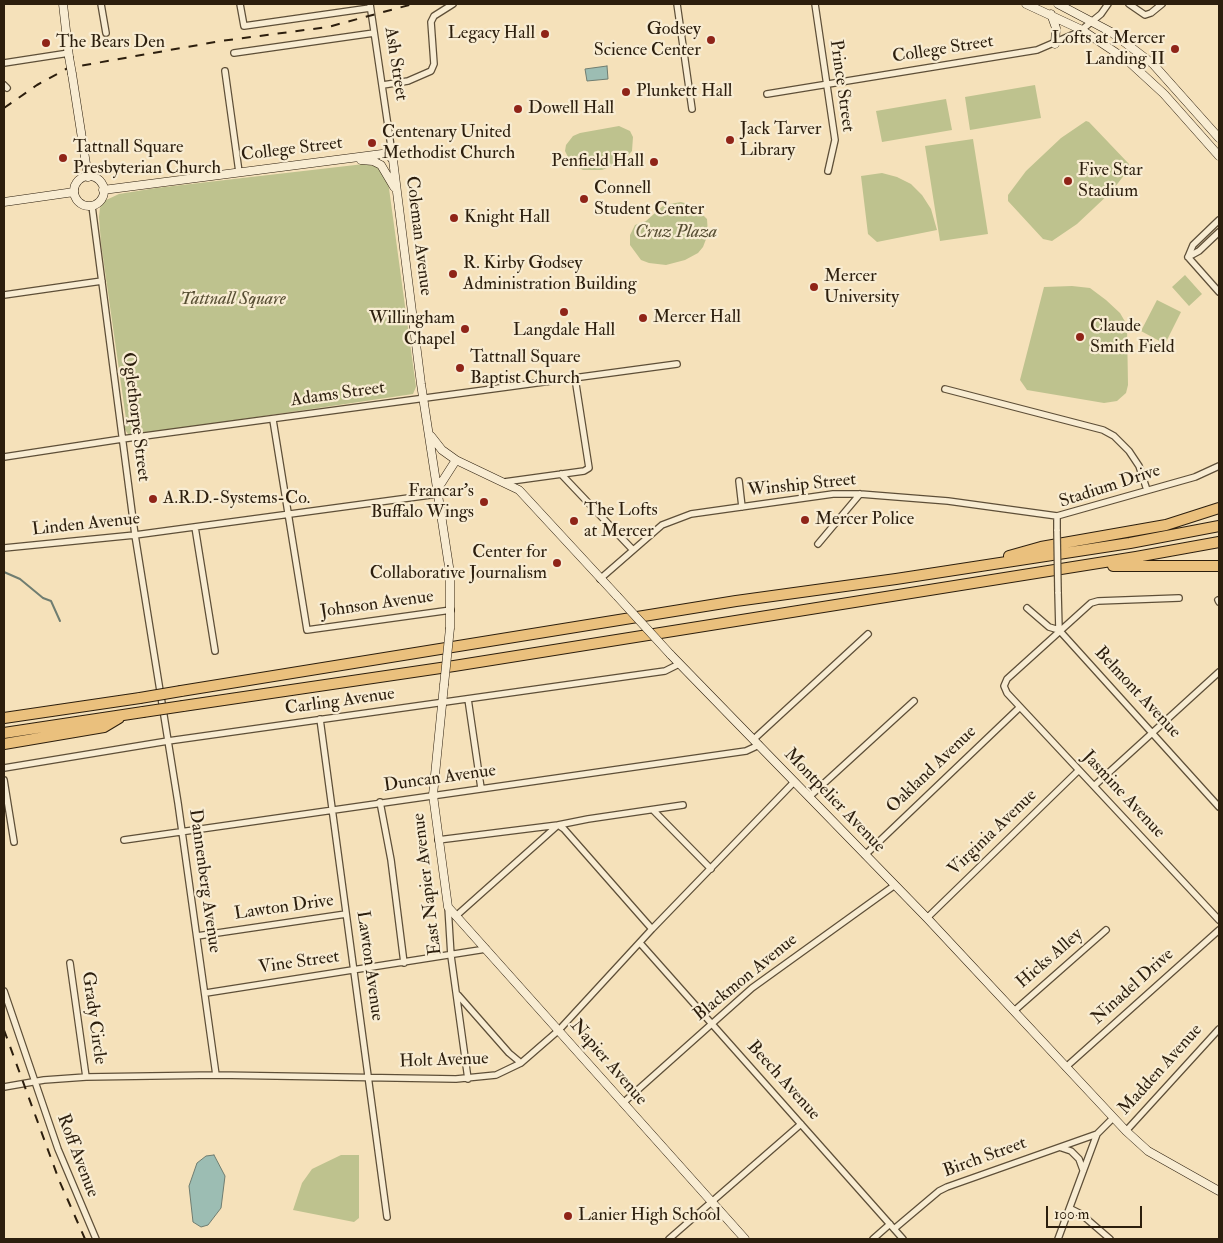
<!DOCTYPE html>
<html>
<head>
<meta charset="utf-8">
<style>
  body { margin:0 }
  #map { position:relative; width:1223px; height:1243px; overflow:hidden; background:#f5e1ba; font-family:"IM FELL Double Pica",serif }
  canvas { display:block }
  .frame { position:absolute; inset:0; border:5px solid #2c1e0d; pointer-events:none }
  .scale { position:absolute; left:1046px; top:1206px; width:96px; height:22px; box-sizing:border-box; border:2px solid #2c1e0d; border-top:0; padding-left:6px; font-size:15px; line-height:18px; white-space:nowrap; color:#2c1e0d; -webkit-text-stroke:4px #f8ecd2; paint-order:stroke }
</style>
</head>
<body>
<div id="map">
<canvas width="1223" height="1243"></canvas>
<div class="frame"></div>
<div class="scale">100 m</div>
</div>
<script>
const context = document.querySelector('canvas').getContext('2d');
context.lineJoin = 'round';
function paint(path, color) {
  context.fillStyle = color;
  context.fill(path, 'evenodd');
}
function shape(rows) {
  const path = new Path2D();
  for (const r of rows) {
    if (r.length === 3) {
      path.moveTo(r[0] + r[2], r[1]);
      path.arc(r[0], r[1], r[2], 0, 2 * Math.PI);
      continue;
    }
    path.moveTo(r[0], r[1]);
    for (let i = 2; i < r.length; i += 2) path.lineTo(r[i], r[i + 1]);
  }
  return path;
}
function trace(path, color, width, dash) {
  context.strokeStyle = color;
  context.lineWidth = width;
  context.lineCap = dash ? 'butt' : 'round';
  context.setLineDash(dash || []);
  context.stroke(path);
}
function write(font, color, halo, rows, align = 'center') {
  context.font = font + ' "IM FELL Double Pica",serif';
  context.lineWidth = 4.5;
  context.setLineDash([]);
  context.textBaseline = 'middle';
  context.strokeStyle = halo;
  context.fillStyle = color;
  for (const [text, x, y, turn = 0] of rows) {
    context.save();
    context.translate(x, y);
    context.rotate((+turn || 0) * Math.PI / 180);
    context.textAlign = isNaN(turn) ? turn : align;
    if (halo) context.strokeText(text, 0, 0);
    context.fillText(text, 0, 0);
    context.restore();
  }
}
paint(shape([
  [1035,85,1041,118,970,130,965,97],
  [946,99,952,130,882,142,876,111],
  [1086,121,1089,122,1129,164,1129,169,1111,192,1077,224,1052,241,1043,239,1008,201,1008,195,1026,171,1061,138],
  [619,126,630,131,633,137,632,151,622,162,602,170,583,170,571,163,565,151,566,145,573,136,580,133],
  [973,139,988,234,940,241,925,146],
  [364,164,379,167,388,181,416,387,413,394,135,435,128,434,124,428,126,419,101,243,99,217,100,208,104,201,119,194,156,188],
  [882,173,897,177,911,184,922,195,931,209,937,230,877,242,868,234,861,176],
  [681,202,694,206,707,219,708,234,703,247,698,253,685,260,666,265,649,263,641,260,630,245,630,235,635,225,646,221,664,205],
  [1185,275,1202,294,1189,306,1172,287],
  [1072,286,1090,288,1106,300,1120,313,1127,325,1128,385,1126,393,1117,401,1104,403,1027,390,1020,380,1044,287],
  [1157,300,1181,312,1165,344,1141,331],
  [341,1155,359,1155,359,1218,354,1222,293,1210,302,1183,312,1169]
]), '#bec28e');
const water = shape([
  [607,66,608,79,587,81,585,69,607,66],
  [214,1155,225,1176,221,1208,208,1225,201,1227,193,1222,189,1186,197,1163,206,1156,214,1155]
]);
paint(water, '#9cbdb3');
trace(water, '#6f7d71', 1);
trace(shape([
  [4,572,20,579,43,598,51,601,60,621]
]), '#6f7d71', 2);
const street = shape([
  [101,4,106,33],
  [240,4,244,26,370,8],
  [370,4,393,160],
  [677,4,692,109],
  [815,4,835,140,828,171],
  [1129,4,1145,15,1151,13,1162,4],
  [234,53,374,33],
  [4,63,69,53],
  [225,71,239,172],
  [4,85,7,88],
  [383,85,408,81,431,71,434,64,431,22,434,16,453,4],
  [767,94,1037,50,1079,32,1101,14,1108,4],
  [92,206,135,535,178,803,216,1075],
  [1188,257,1193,245,1219,220],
  [1188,257,1219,292],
  [1188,257,1199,251,1219,232],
  [4,295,102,281],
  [945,389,1103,430,1114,436,1129,451,1139,466,1147,490],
  [273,420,307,630,451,610],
  [4,457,122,439,677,364],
  [561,474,633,550],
  [739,481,742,507],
  [504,482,584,471,589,468,575,378],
  [195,527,215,651],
  [1057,531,1057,516],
  [818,544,860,494],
  [4,548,135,535,438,494],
  [600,579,662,525,691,514,833,494,860,494,948,501,1057,516,1195,477,1219,466],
  [1058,592,1059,630],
  [1179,598,1098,601,1091,603,1007,679,1004,686,1007,693,1219,920],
  [1218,600,1219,602],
  [1027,608,1049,627,1059,630,1219,807],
  [468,699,481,788],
  [320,719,387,1217],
  [754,739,868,634],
  [4,768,168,741,665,671,679,664],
  [4,780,14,842],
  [1094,786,1219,672],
  [809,797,914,701],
  [380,802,391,860,404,963],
  [653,810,711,869],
  [124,840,746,751,759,745],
  [438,840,558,825,564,829,652,929],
  [865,855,1020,707],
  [448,907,451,956,468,1079],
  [456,916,558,825,588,819,683,805],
  [927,918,1079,770],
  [197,936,346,914],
  [640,943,903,1239],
  [70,963,86,1077],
  [4,991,58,1149,96,1239],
  [206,993,486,949],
  [458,995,509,1053,521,1063],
  [1014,1011,1106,930],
  [1066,1067,1219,930],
  [4,1087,44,1080,86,1077,216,1075,456,1079,496,1075,521,1063,559,1030,652,929,794,782],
  [623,1103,752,988,895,885],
  [1126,1131,1219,1029],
  [1062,1148,1071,1151,1079,1159,1083,1170],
  [1071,1209,1081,1214,1110,1239],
  [894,1229,939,1191,947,1187,1097,1134],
  [669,1239,801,1124],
  [873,1239,890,1224],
  [1058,1239,1097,1134,1113,1118]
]);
const secondary = shape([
  [63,4,69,57],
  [1026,4,1082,30,1127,60,1164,94,1219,156],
  [1058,4,1111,32,1153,64,1219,138],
  [1051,14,1056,28,1055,44],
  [72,74,88,177],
  [361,160,373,161,381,165,394,187],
  [89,191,15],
  [103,190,382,154,388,154,393,160,421,384,450,573,450,628],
  [4,202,74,192],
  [431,436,442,450,456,460,519,490,617,596],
  [439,492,440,485,456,460],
  [670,654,927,918,1126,1131,1148,1151,1219,1191],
  [444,685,433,795,448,907,745,1239]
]);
const highway = shape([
  [1009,556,1041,547,1166,525,1219,508],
  [1113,566,1219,566],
  [181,691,736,601,896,579,1130,543,1219,526],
  [183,706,454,666,1136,557,1219,542],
  [4,718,140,698],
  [4,733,143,712],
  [4,744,104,727,119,718]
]);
trace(street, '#5e4f38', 8);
trace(secondary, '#2c1e0d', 9);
trace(highway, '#2c1e0d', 12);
trace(street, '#f8ecd2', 5.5);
trace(secondary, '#f8ecd2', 8);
trace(highway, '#eac07d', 10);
trace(shape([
  [4,108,37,85,68,68,221,41,328,27,413,4],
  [4,1030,59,1180,85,1239]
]), '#2c1e0d', 2, [9, 9]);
const streetBridge = shape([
  [1057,531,1058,592]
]);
const secondaryBridge = shape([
  [69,57,72,74],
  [617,596,670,654],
  [444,685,450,628]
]);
const highwayBridge = shape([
  [140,698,181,691],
  [143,712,183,706]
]);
trace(streetBridge, '#5e4f38', 8, []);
trace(secondaryBridge, '#2c1e0d', 9, []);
trace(highwayBridge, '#2c1e0d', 12, []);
trace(streetBridge, '#f8ecd2', 5.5);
trace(secondaryBridge, '#f8ecd2', 8);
trace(highwayBridge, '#eac07d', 10);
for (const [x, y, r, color] of [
  [545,34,5,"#8f2418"],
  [711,40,5,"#8f2418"],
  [46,43,5,"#8f2418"],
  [1175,49,5,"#8f2418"],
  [626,92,5,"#8f2418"],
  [518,109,5,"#8f2418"],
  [730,140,5,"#8f2418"],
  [372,143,5,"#8f2418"],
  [63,158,5,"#8f2418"],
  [654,162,5,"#8f2418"],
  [1068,181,5,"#8f2418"],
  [584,199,5,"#8f2418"],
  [454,218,5,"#8f2418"],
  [453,274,5,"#8f2418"],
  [814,287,5,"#8f2418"],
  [564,312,5,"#8f2418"],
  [643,318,5,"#8f2418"],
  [465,329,5,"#8f2418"],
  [1080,337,5,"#8f2418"],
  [460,368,5,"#8f2418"],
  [153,499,5,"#8f2418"],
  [484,502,5,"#8f2418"],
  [805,520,5,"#8f2418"],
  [574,521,5,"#8f2418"],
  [557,563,5,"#8f2418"],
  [568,1216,5,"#8f2418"]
]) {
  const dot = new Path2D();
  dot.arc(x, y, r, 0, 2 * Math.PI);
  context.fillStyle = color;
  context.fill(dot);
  trace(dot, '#f8ecd2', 2);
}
write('18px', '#2c1e0d', '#f8ecd2', [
  ["Godsey",701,30,"right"],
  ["Science Center",701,51,"right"],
  ["Legacy Hall",535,34,"right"],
  ["Lofts at Mercer",1165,39,"right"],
  ["Landing II",1165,60,"right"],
  ["The Bears Den",56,43],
  ["Plunkett Hall",636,92],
  ["Dowell Hall",528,109],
  ["Jack Tarver",740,130],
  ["Library",740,151],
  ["Centenary United",382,133],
  ["Methodist Church",382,154],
  ["Tattnall Square",73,148],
  ["Presbyterian Church",73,169],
  ["Penfield Hall",644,162,"right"],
  ["Five Star",1078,171],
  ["Stadium",1078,192],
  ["Connell",594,189],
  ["Student Center",594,210],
  ["Knight Hall",464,218],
  ["R. Kirby Godsey",463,264],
  ["Administration Building",463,285],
  ["Mercer",824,277],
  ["University",824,298],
  ["Mercer Hall",653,318],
  ["Willingham",455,319,"right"],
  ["Chapel",455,340,"right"],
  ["Claude",1090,327],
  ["Smith Field",1090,348],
  ["Langdale Hall",564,331,"center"],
  ["Tattnall Square",470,358],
  ["Baptist Church",470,379],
  ["Francar's",474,492,"right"],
  ["Buffalo Wings",474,513,"right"],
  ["A.R.D.-Systems-Co.",163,499],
  ["The Lofts",584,511],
  ["at Mercer",584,532],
  ["Mercer Police",815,520],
  ["Center for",547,553,"right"],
  ["Collaborative Journalism",547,574,"right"],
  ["Lanier High School",578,1216]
], 'left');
write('18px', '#2c1e0d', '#f8ecd2', [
  ["College Street",943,50,-9],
  ["Ash Street",395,64,81],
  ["Prince Street",841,86,82],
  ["College Street",292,150,-7],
  ["Coleman Avenue",418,236,83],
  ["Adams Street",338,395,-8],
  ["Oglethorpe Street",135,417,83],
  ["Winship Street",802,486,-6],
  ["Stadium Drive",1110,487,-18],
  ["Linden Avenue",86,525,-6],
  ["Johnson Avenue",377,605,-8],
  ["Belmont Avenue",1137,693,47],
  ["Carling Avenue",340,702,-8],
  ["Oakland Avenue",932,770,-44],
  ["Duncan Avenue",440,779,-8],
  ["Jasmine Avenue",1123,795,47],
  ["Montpelier Avenue",834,801,46],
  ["Virginia Avenue",993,833,-44],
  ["Dannenberg Avenue",204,881,82],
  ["East Napier Avenue",428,884,-97],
  ["Lawton Drive",284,908,-8],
  ["Hicks Alley",1050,959,-41],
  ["Vine Street",299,963,-8],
  ["Lawton Avenue",369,966,82],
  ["Blackmon Avenue",746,978,-39],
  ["Ninadel Drive",1133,987,-42],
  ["Grady Circle",93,1018,82],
  ["Holt Avenue",444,1061,-2],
  ["Napier Avenue",608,1063,49],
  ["Madden Avenue",1161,1070,-48],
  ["Beech Avenue",783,1081,48],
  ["Roff Avenue",77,1156,69],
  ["Birch Street",985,1158,-20]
]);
write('italic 18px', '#584f34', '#f8ecd2', [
  ["Cruz Plaza",676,233],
  ["Tattnall Square",233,300]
]);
</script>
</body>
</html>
